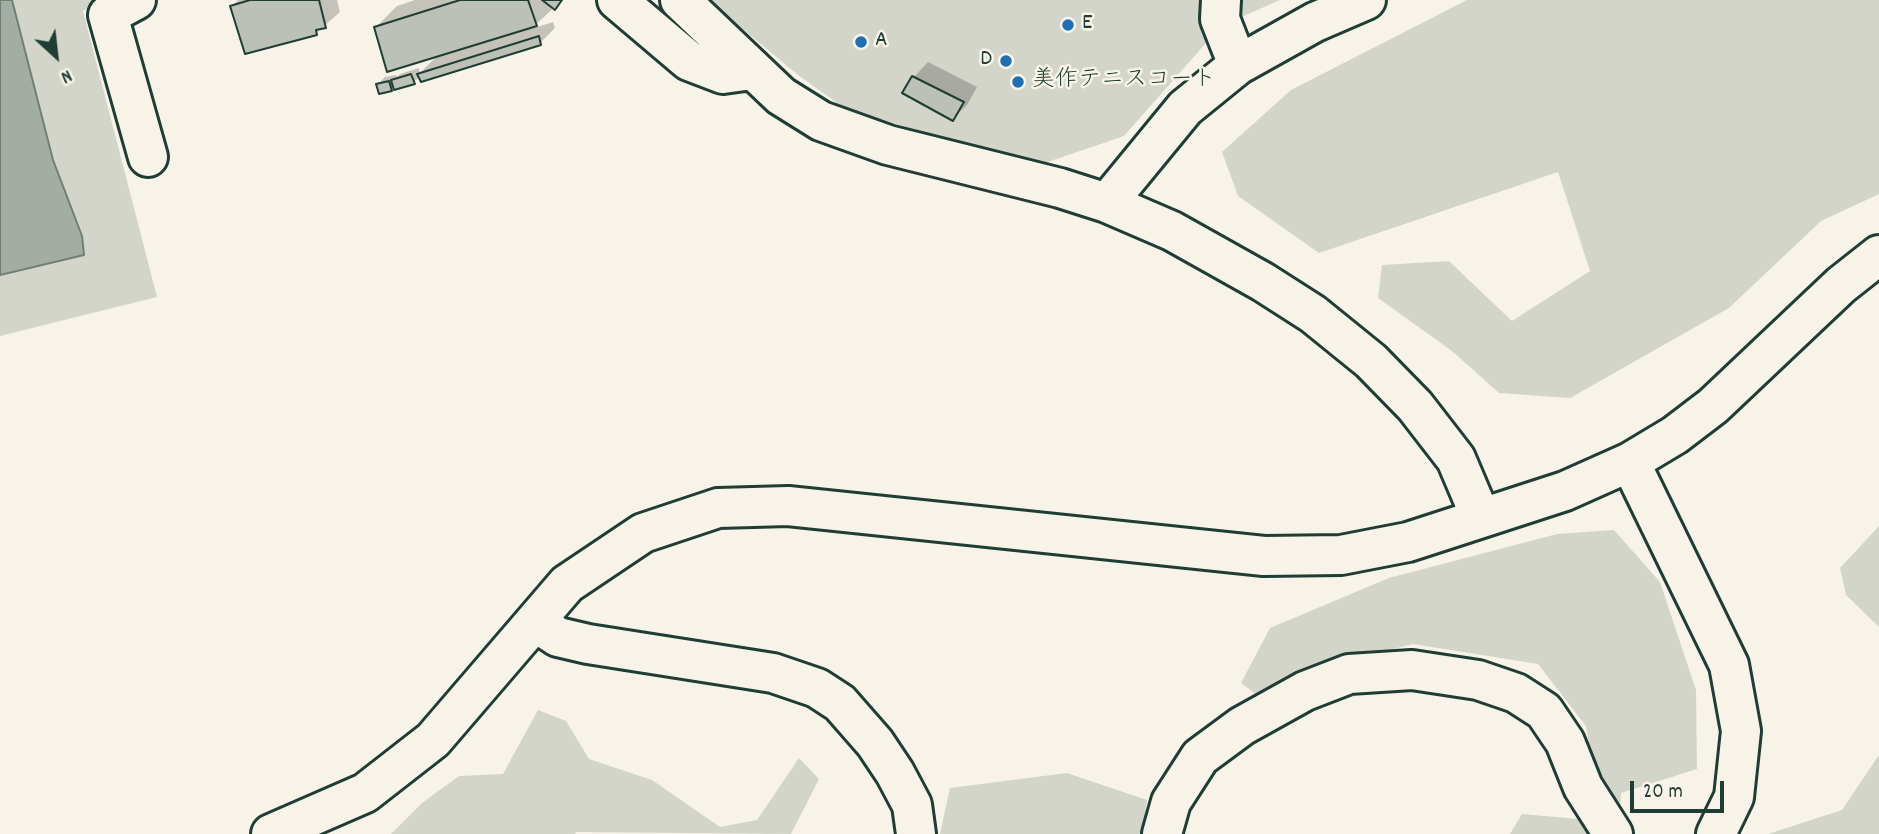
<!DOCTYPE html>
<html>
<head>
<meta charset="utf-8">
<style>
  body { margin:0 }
  #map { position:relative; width:1879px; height:834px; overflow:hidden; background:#f7f3e8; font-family:Dekko,sans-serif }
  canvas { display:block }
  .north { position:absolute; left:21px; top:21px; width:70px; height:70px; -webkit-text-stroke:5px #f7f3e8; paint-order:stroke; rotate:153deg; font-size:19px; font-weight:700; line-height:28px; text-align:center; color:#1f3d34 }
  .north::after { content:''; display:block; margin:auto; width:24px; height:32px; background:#1f3d34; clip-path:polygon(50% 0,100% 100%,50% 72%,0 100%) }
  .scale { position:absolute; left:1630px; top:781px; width:94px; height:32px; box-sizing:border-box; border:4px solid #1f3d34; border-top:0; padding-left:9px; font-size:21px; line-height:24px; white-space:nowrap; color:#1f3d34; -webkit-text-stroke:5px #f7f3e8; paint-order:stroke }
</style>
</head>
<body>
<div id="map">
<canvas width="1879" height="834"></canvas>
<div class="north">N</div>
<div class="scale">20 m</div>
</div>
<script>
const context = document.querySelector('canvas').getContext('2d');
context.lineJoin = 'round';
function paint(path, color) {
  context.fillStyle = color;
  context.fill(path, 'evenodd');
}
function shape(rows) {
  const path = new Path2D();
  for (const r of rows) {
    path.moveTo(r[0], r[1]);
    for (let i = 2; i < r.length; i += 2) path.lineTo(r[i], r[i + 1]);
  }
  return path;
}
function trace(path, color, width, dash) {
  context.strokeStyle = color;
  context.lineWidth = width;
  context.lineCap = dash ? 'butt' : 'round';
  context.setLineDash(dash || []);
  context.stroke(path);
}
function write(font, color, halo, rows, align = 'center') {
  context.font = font + ' Dekko,"Klee One",sans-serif';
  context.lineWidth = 5;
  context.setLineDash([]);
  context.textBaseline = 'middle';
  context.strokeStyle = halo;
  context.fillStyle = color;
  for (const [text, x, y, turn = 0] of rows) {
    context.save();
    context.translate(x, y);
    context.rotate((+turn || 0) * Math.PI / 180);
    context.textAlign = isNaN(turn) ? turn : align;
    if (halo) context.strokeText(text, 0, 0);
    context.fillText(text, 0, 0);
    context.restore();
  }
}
paint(shape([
  [0,0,103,0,83,11,157,297,0,336],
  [708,0,1280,0,1221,26,1124,136,1036,166,844,108,798,75],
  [1467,0,1879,0,1879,194,1821,221,1729,308,1570,398,1499,393,1452,351,1378,298,1382,265,1449,261,1512,321,1590,271,1558,172,1319,253,1238,196,1222,152,1291,90],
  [1879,526,1879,627,1846,595,1840,568],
  [1614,530,1660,582,1696,690,1697,769,1621,793,1618,834,1510,834,1522,814,1578,819,1595,782,1586,726,1538,664,1413,644,1293,674,1257,695,1241,683,1270,628,1389,578,1557,534],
  [538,710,566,721,589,759,652,780,720,827,757,820,799,758,819,779,791,834,577,832,575,834,391,834,422,803,459,776,503,774],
  [1879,755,1879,834,1768,834,1842,810],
  [1067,773,1147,800,1142,834,940,834,950,788]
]), '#d3d5ca');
const water = shape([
  [0,0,12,0,53,160,82,236,84,255,0,275,0,0]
]);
paint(water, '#a4ada3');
trace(water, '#6f8077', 2);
paint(shape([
  [238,0,337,0,340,12,316,33,232,6],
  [415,0,562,0,531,29,553,22,555,28,540,43,420,76,414,82,394,86,391,89,378,84,385,77,396,75,397,77,400,74,419,68,420,73,439,54,376,27,397,6],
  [928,62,977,87,967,105,952,119,905,92,914,77]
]), '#0003');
const building = shape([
  [250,0,319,0,326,28,316,30,317,35,245,54,230,6,250,0],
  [460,0,528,0,537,26,387,72,374,27,460,0],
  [542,0,562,0,555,10,542,0],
  [539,36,541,45,421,82,417,74,539,36],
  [411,74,415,84,394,90,391,80,411,74],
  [912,76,964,102,953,121,902,93,912,76],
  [389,81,392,91,379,94,376,84,389,81]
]);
paint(building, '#bbc1b6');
trace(building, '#1f3d34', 2);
const minor = shape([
  [136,0,108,15,148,157],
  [617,0,689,61,723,74,752,70],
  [680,0,781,96,821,121,888,145,1060,188,1107,203,1172,231,1263,282,1313,314,1371,361,1415,406,1456,459,1481,518],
  [1221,0,1220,19,1238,65],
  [1107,203,1185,108,1238,65,1315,22,1366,0],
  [1630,462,1729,665,1741,731,1734,797,1716,834],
  [535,622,558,637,588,644,773,673,817,688,840,703,875,743,895,773,912,805,916,834],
  [271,834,365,793,433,740,567,584,643,533,718,508,788,506,1264,556,1341,555,1408,542,1565,491,1630,462,1675,435,1713,406,1841,285,1879,255],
  [1162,834,1171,802,1200,757,1242,726,1305,691,1349,674,1412,670,1478,680,1516,693,1544,711,1565,742,1583,787,1613,834]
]);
trace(minor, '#1f3d34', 44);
trace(minor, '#f7f3e8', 38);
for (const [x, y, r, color] of [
  [1068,25,7,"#1f6fb2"],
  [861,42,7,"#1f6fb2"],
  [1006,61,7,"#1f6fb2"],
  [1018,82,7,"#1f6fb2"]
]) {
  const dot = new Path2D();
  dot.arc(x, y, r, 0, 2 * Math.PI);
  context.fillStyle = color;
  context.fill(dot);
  trace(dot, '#f7f3e8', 2.5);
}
write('23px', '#1f3d34', '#f7f3e8', [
  ["E",1082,25],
  ["A",875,42],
  ["D",992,61,"right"],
  ["美作テニスコート",1032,82]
], 'left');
</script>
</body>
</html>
